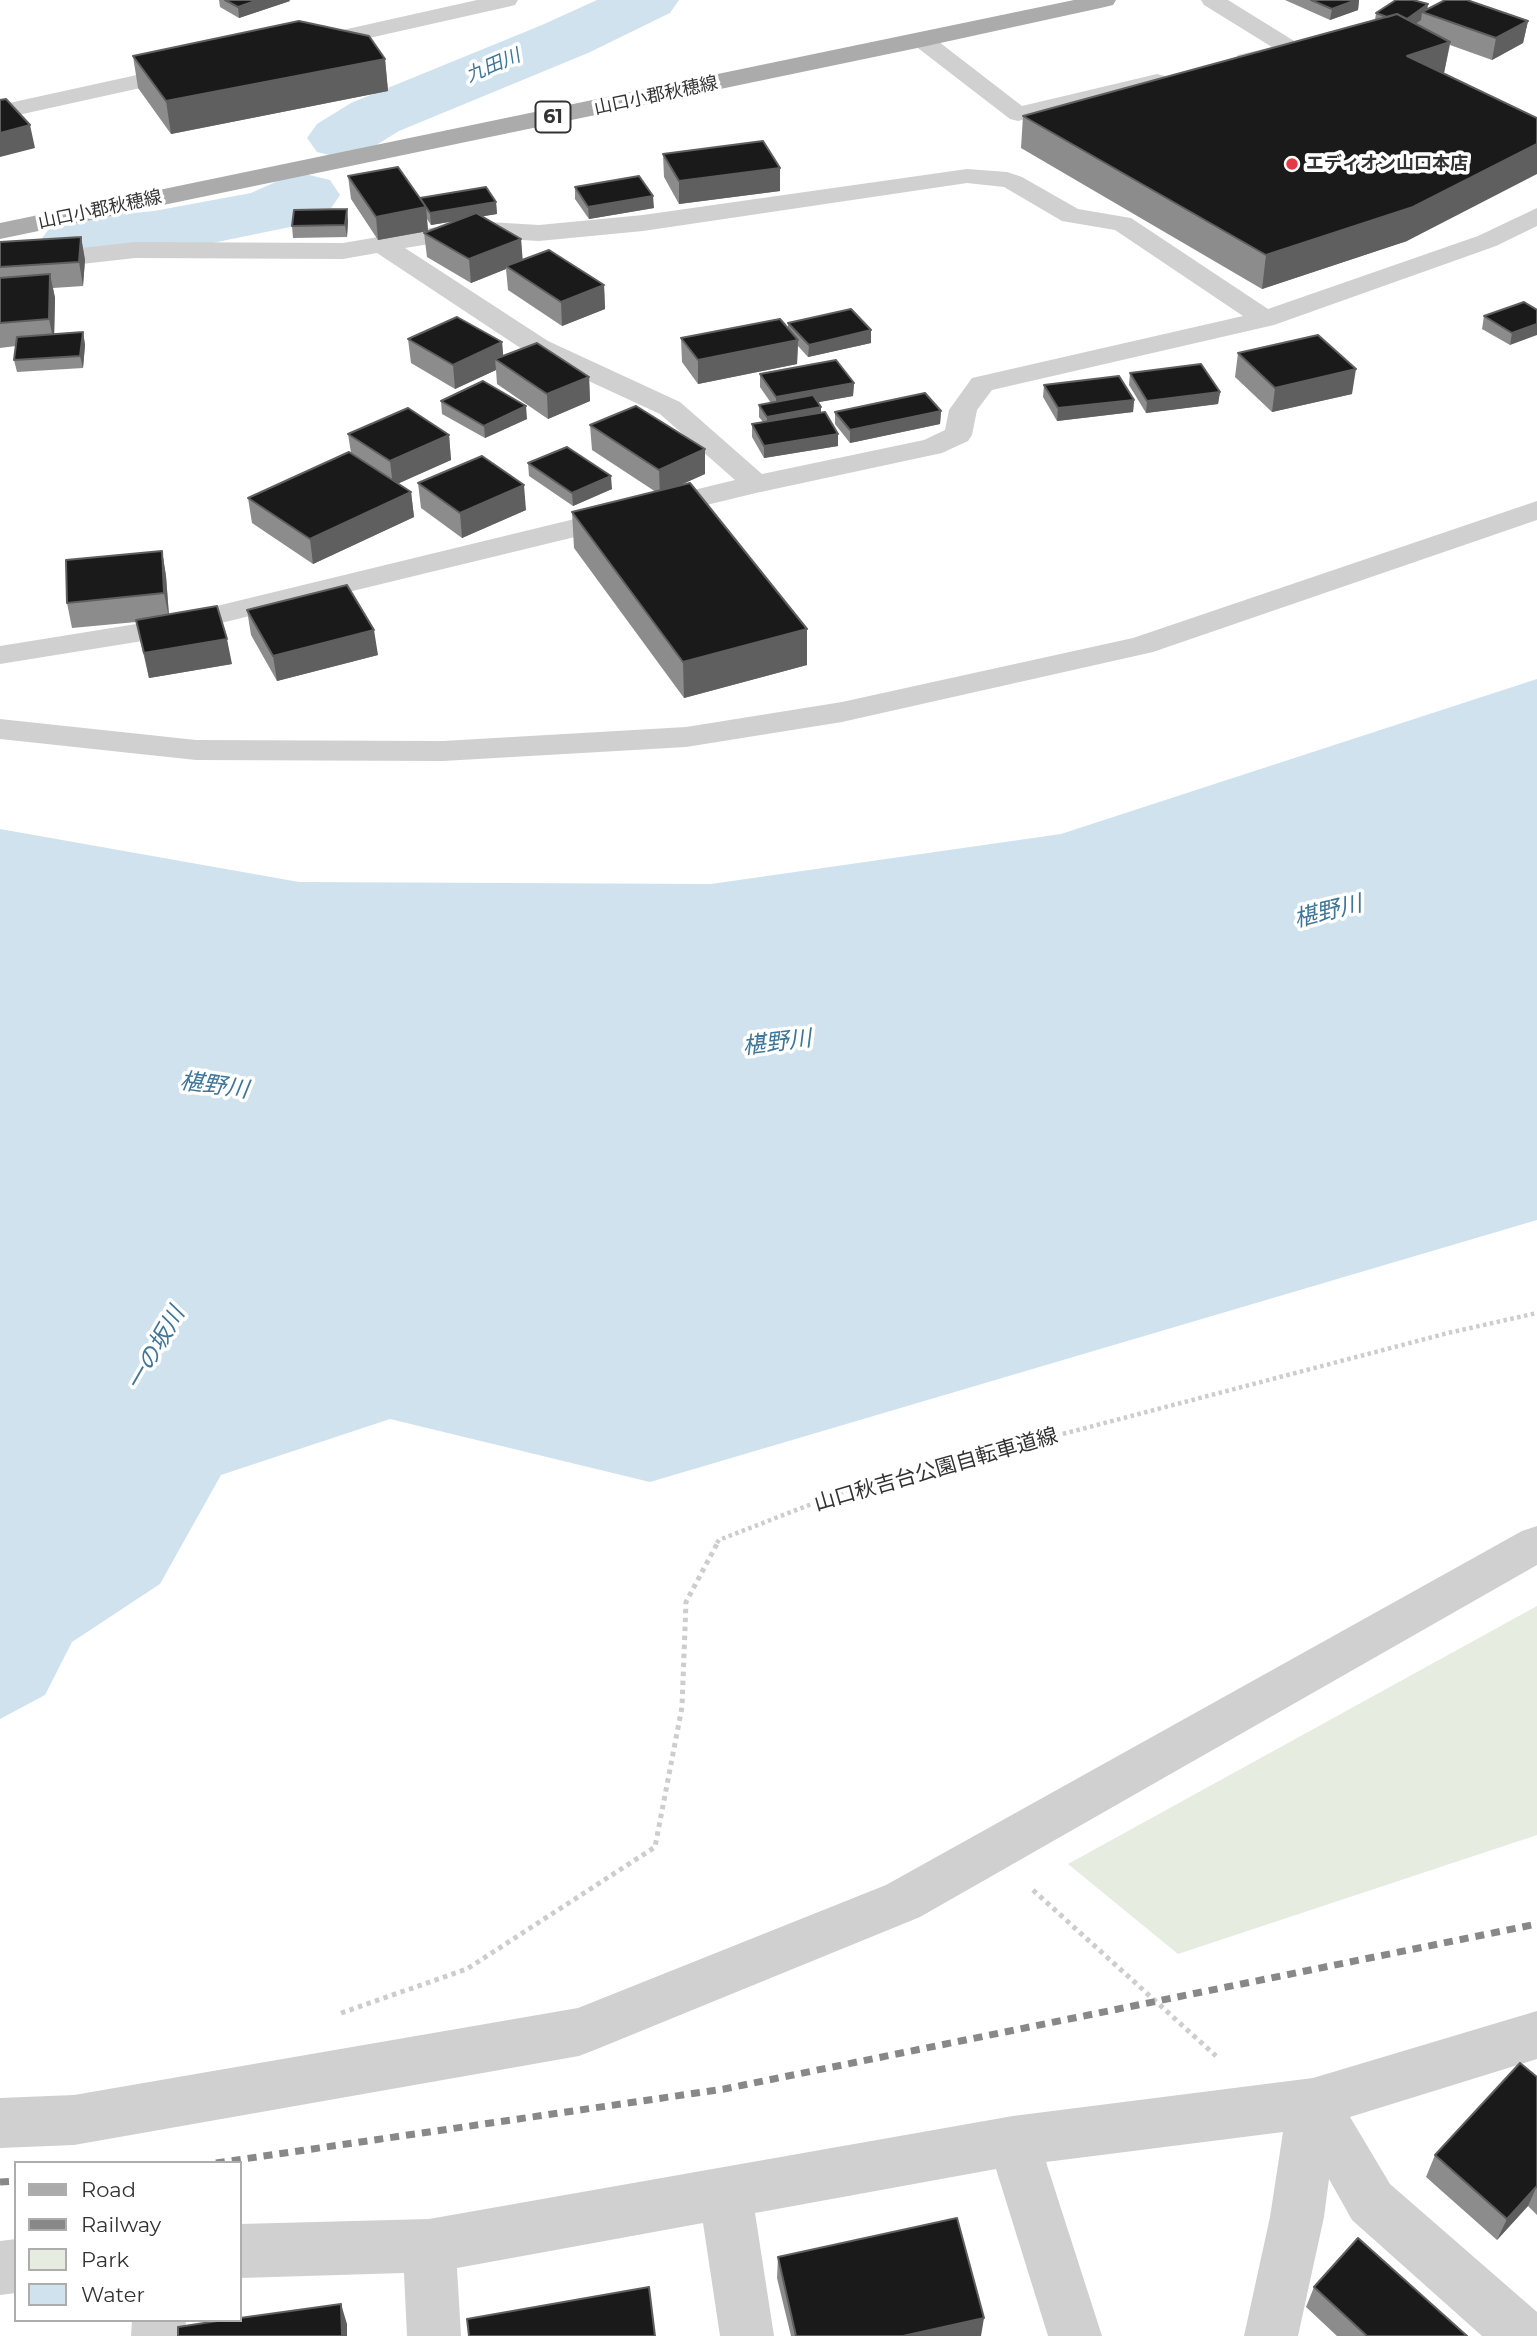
<!DOCTYPE html>
<html>
<head>
<meta charset="utf-8">
<style>
  body { margin:0 }
  #map { position:relative; width:1537px; height:2336px; overflow:hidden; background:#fff; font-family:Montserrat,sans-serif }
  canvas { display:block }
  .legend { position:absolute; left:14px; top:2161px; width:228px; height:161px; box-sizing:border-box; background:#fff; border:2px solid #adadad; margin:0; padding:9px 12px; list-style:none; font-size:21px; color:#333 }
  .legend li { display:flex; align-items:center; gap:14px; height:35px }
  .legend b { width:35px; border:2px solid #adadad }
</style>
</head>
<body>
<div id="map">
<canvas width="1537" height="2336"></canvas>
<ul class="legend">
<li><b style="height:9px;background:#ababab"></b>Road</li>
<li><b style="height:9px;background:#888"></b>Railway</li>
<li><b style="height:19px;background:#e6ecdf"></b>Park</li>
<li><b style="height:19px;background:#cfe2ee"></b>Water</li>
</ul>
</div>
<script>
const context = document.querySelector('canvas').getContext('2d');
context.lineJoin = 'round';
function paint(path, color) {
  context.fillStyle = color;
  context.fill(path, 'evenodd');
}
function shape(rows) {
  const path = new Path2D();
  for (const r of rows) {
    path.moveTo(r[0], r[1]);
    for (let i = 2; i < r.length; i += 2) path.lineTo(r[i], r[i + 1]);
  }
  return path;
}
function trace(path, color, width, dash) {
  context.strokeStyle = color;
  context.lineWidth = width;
  context.lineCap = dash ? 'butt' : 'round';
  context.setLineDash(dash || []);
  context.stroke(path);
}
function write(font, color, halo, rows, align = 'center') {
  context.font = font + ' Montserrat,"Noto Sans JP",sans-serif';
  context.lineWidth = 7;
  context.setLineDash([]);
  context.textBaseline = 'middle';
  context.strokeStyle = halo;
  context.fillStyle = color;
  for (const [text, x, y, turn = 0] of rows) {
    context.save();
    context.translate(x, y);
    context.rotate((+turn || 0) * Math.PI / 180);
    context.textAlign = isNaN(turn) ? turn : align;
    if (halo) context.strokeText(text, 0, 0);
    context.fillText(text, 0, 0);
    context.restore();
  }
}
paint(shape([
  [1537,1606,1537,1835,1178,1954,1068,1864]
]), '#e6ecdf');
paint(shape([
  [1537,679,1537,1220,650,1482,390,1419,221,1475,160,1584,72,1642,45,1695,0,1719,0,829,299,882,711,884,1061,834]
]), '#cfe2ee');
paint(shape([
  [597,0,679,0,670,13,588,53,399,131,365,152,341,158,317,152,307,138,317,124,351,103,542,25,597,0],
  [305,174,330,180,340,195,330,210,295,226,154,255,76,263,51,256,40,241,51,226,76,219,154,211,251,193,280,180,305,174]
]), '#cfe2ee');
trace(shape([
  [717,1543,719,1540,845,1491,1448,1333,1537,1313]
]), '#cdcdcd', 4.5, [3.5, 3.5]);
trace(shape([
  [1033,1890,1216,2056],
  [341,2013,467,1969,655,1847,682,1707,686,1602,718,1542]
]), '#cdcdcd', 5, [4.5, 4.5]);
paint(shape([
  [477,0,518,0,515,5,507,7,307,52,299,50,296,45,299,40,307,38,477,0],
  [1201,0,1228,0,1299,44,1302,49,1299,54,1291,56,1246,67,1238,65,1234,60,1238,55,1272,47,1204,5,1201,0],
  [922,33,930,35,1022,106,1157,74,1165,76,1169,81,1165,86,1018,121,1010,119,914,45,911,40,914,35,922,33],
  [187,64,195,66,199,71,195,76,0,119,0,105,187,64],
  [967,169,1007,172,1022,177,1078,209,1131,218,1268,309,1478,236,1537,208,1537,226,1496,246,1274,325,992,390,977,410,972,435,968,441,942,453,756,493,155,639,0,664,0,646,155,621,735,480,660,414,528,353,377,253,343,259,135,258,64,266,0,264,0,248,64,250,135,242,343,243,472,221,539,225,643,215,967,169],
  [967,183,1004,187,1062,221,1115,230,1243,316,972,378,949,410,945,430,924,440,762,474,680,402,548,341,405,248,472,237,539,241,643,231,967,183],
  [1537,501,1537,520,1153,652,842,722,686,747,443,761,196,760,0,739,0,719,196,740,443,741,686,727,842,702,1133,638,1537,501],
  [1537,1526,1537,1565,920,1917,597,2049,579,2056,74,2145,0,2148,0,2098,74,2095,578,2008,886,1885,1522,1531,1537,1526],
  [1537,2011,1537,2059,1350,2117,1390,2184,1537,2312,1537,2336,1482,2336,1352,2220,1329,2179,1324,2217,1298,2336,1244,2336,1270,2217,1283,2132,1046,2162,1102,2336,1048,2336,996,2169,755,2213,774,2336,720,2336,703,2223,457,2268,461,2336,407,2336,404,2273,240,2278,240,2224,429,2219,1013,2116,1313,2078,1537,2011],
  [16,2239,16,2293,0,2295,0,2241,16,2239],
  [132,2320,186,2320,185,2336,131,2336,132,2320]
]), '#d0d0d0');
paint(shape([
  [1074,0,1116,0,1113,5,1105,7,922,47,0,239,0,223,1074,0]
]), '#ababab');
trace(shape([
  [216,2163,724,2089,1537,1924],
  [0,2182,16,2181]
]), '#888', 7, [9, 7]);
paint(shape([
  [219,0,289,0,290,1,239,18,220,7],
  [1285,0,1359,0,1358,10,1330,20],
  [1428,9,1528,21,1523,43,1492,60,1450,45,1444,73,1407,241,1262,289,1021,148,1023,116,1375,20,1376,13],
  [133,56,385,59,388,91,171,134,138,88],
  [663,154,780,191,679,204,664,177],
  [348,176,421,200,496,202,497,214,483,216,521,239,522,260,604,285,605,309,562,326,508,290,506,269,471,283,427,257,424,233,455,221,431,225,427,219,428,231,378,240,351,199],
  [575,187,654,208,589,219,575,199],
  [347,209,348,221,347,237,293,238,292,226],
  [81,237,85,260,83,286,53,288,55,298,54,334,83,332,85,345,83,368,17,372,14,360,16,346,0,348,0,242],
  [1524,302,1510,345,1482,329,1484,316],
  [788,323,871,330,871,343,808,357,798,346,797,364,698,384,682,362,681,338,788,328],
  [408,339,502,342,503,356,589,377,590,401,548,419,497,384,496,370,455,389,411,363],
  [1238,353,1352,394,1272,412,1235,377],
  [1130,373,1220,392,1218,404,1146,413,1129,385],
  [760,374,854,383,853,396,818,402,821,407,821,413,838,434,838,446,764,458,752,437,752,424,763,422,759,417,759,405,771,403,760,387],
  [1044,385,1134,400,1133,412,1057,421,1043,397],
  [441,401,527,419,485,438,442,414],
  [941,411,940,424,850,443,835,424,835,412],
  [590,425,705,449,705,474,678,486,807,629,807,665,684,698,574,548,572,512,656,492,592,450],
  [348,434,449,435,451,460,398,483,411,492,414,517,313,564,252,523,248,498,351,453],
  [528,463,612,489,573,506,529,476],
  [418,483,526,510,462,538,421,508],
  [162,551,166,576,169,614,232,664,149,678,136,622,72,628,67,603],
  [247,610,378,655,277,681,251,635],
  [1537,2077,1537,2215,1528,2206,1497,2240,1426,2177,1435,2155],
  [778,2257,981,2336,791,2336,777,2278],
  [1314,2287,1467,2336,1337,2336,1306,2307]
]), '#8c8c8c');
paint(shape([
  [258,0,289,0,290,1,239,18,238,7],
  [1356,0,1359,0,1358,10,1330,20,1332,9],
  [1428,4,1427,13,1422,12,1421,20,1402,33,1404,21],
  [1528,21,1523,43,1492,60,1496,38],
  [1450,42,1444,73,1402,88,1407,56],
  [385,59,388,91,171,134,166,101],
  [30,125,35,148,0,157,0,133],
  [1537,144,1537,174,1407,241,1262,289,1266,255],
  [780,168,780,191,679,204,679,181],
  [653,196,654,208,589,219,588,207],
  [496,202,497,214,431,225,430,213],
  [426,207,428,231,378,240,376,217],
  [347,209,348,221,347,237,345,225],
  [81,237,85,260,83,286,79,262],
  [521,239,523,263,506,266,506,269,471,283,469,259],
  [50,274,55,298,54,343,49,319],
  [604,285,605,309,562,326,561,302],
  [1537,324,1537,335,1510,345,1512,333],
  [871,330,871,343,808,357,809,345],
  [83,332,85,345,83,368,80,356],
  [798,340,797,364,698,384,698,360],
  [502,342,504,365,495,359,496,370,455,389,453,365],
  [1356,369,1352,394,1272,412,1275,388],
  [589,377,590,401,548,419,547,394],
  [854,383,853,396,776,410,776,397],
  [1220,392,1218,404,1146,413,1147,401],
  [1134,400,1133,412,1057,421,1058,408],
  [526,406,527,419,485,438,484,426],
  [821,407,821,419,767,430,767,417],
  [941,411,940,424,850,443,850,430],
  [838,434,838,446,764,458,764,446],
  [449,435,451,460,393,486,390,461],
  [705,449,705,474,660,494,659,470],
  [611,476,612,489,573,506,572,493],
  [524,485,526,510,462,538,460,513],
  [411,492,414,517,313,564,310,539],
  [162,551,166,576,169,618,164,593],
  [807,629,807,665,684,698,683,662],
  [374,630,378,655,277,681,273,656],
  [227,639,232,664,149,678,144,653],
  [1537,2186,1528,2206,1497,2240,1507,2219],
  [341,2304,347,2324,347,2336,342,2336],
  [984,2318,981,2336,903,2336]
]), '#5f5f5f');
const building = shape([
  [225,0,258,0,238,7,225,0],
  [1311,0,1356,0,1332,9,1311,0],
  [1396,0,1413,0,1428,4,1407,19,1397,14,1387,17,1376,13,1396,0],
  [1445,0,1467,0,1528,21,1496,38,1422,12,1445,0],
  [1397,14,1450,42,1407,56,1537,118,1537,144,1413,207,1266,255,1023,116,1397,14],
  [299,21,369,36,385,59,166,101,133,56,299,21],
  [6,99,30,125,0,133,0,100,6,99],
  [763,141,780,168,679,181,663,154,763,141],
  [398,167,426,207,376,217,348,176,398,167],
  [639,176,653,196,588,207,575,187,639,176],
  [486,187,496,202,430,213,420,198,486,187],
  [347,209,345,225,292,226,294,210,347,209],
  [476,213,521,239,469,259,424,233,476,213],
  [81,237,79,262,0,267,0,242,81,237],
  [549,250,604,285,561,302,506,266,549,250],
  [50,274,49,319,0,323,0,278,50,274],
  [1524,302,1537,310,1537,324,1512,333,1484,316,1524,302],
  [851,309,871,330,809,345,788,323,851,309],
  [457,317,502,342,453,365,408,339,457,317],
  [780,319,798,340,698,360,681,338,780,319],
  [83,332,80,356,14,360,17,337,83,332],
  [1318,335,1356,369,1275,388,1238,353,1318,335],
  [537,343,589,377,547,394,495,359,537,343],
  [836,360,854,383,776,397,760,374,836,360],
  [1201,364,1220,392,1147,401,1130,373,1201,364],
  [1119,376,1134,400,1058,408,1044,385,1119,376],
  [483,381,526,406,484,426,441,401,483,381],
  [925,393,941,411,850,430,835,412,925,393],
  [813,395,821,407,767,417,759,405,813,395],
  [636,406,705,449,659,470,590,425,636,406],
  [408,408,449,435,390,461,348,434,408,408],
  [825,412,838,434,764,446,752,424,825,412],
  [567,447,611,476,572,493,528,463,567,447],
  [349,452,411,492,310,539,248,498,349,452],
  [482,456,524,485,460,513,418,483,482,456],
  [690,483,807,629,683,662,572,512,690,483],
  [162,551,164,593,67,603,66,560,162,551],
  [347,585,374,630,273,656,247,610,347,585],
  [217,606,227,639,144,653,136,620,217,606],
  [1520,2063,1537,2077,1537,2186,1507,2219,1435,2155,1520,2063],
  [957,2218,984,2318,903,2336,796,2336,778,2257,957,2218],
  [1358,2238,1467,2336,1367,2336,1314,2287,1358,2238],
  [649,2287,655,2336,469,2336,467,2319,649,2287],
  [341,2304,342,2336,178,2336,178,2327,224,2320,240,2320,240,2318,341,2304]
]);
paint(building, '#1a1a1a');
trace(building, '#5f5f5f', 2);
for (const [x, y, r, color] of [
  [1292,164,7,"#e63946"]
]) {
  const dot = new Path2D();
  dot.arc(x, y, r, 0, 2 * Math.PI);
  context.fillStyle = color;
  context.fill(dot);
  trace(dot, '#fff', 2.5);
}
write('18px', '#333', '#fff', [
  ["山口小郡秋穂線",656,96,-12],
  ["山口小郡秋穂線",100,210,-12]
]);
write('bold 18px', '#333', '#fff', [
  ["エディオン山口本店",1306,164]
], 'left');
write('italic 19px', '#3f7597', '#fff', [
  ["九田川",493,66,-23]
]);
for (const [x, y, w] of [
  [553,117,35]
]) {
  const box = new Path2D();
  box.roundRect(x - w / 2, y - 15.5, w, 31, 5);
  context.fillStyle = '#fff';
  context.fill(box);
  trace(box, '#333', 2);
}
write('bold 19px', '#333', null, [
  ["61",553,117]
]);
write('21px', '#333', '#fff', [
  ["山口秋吉台公園自転車道線",936,1470,-16]
]);
write('italic 23px', '#3f7597', '#fff', [
  ["椹野川",1328,912,-14],
  ["椹野川",777,1043,-7],
  ["椹野川",214,1086,8],
  ["一の坂川",156,1349,-60]
]);
</script>
</body>
</html>
